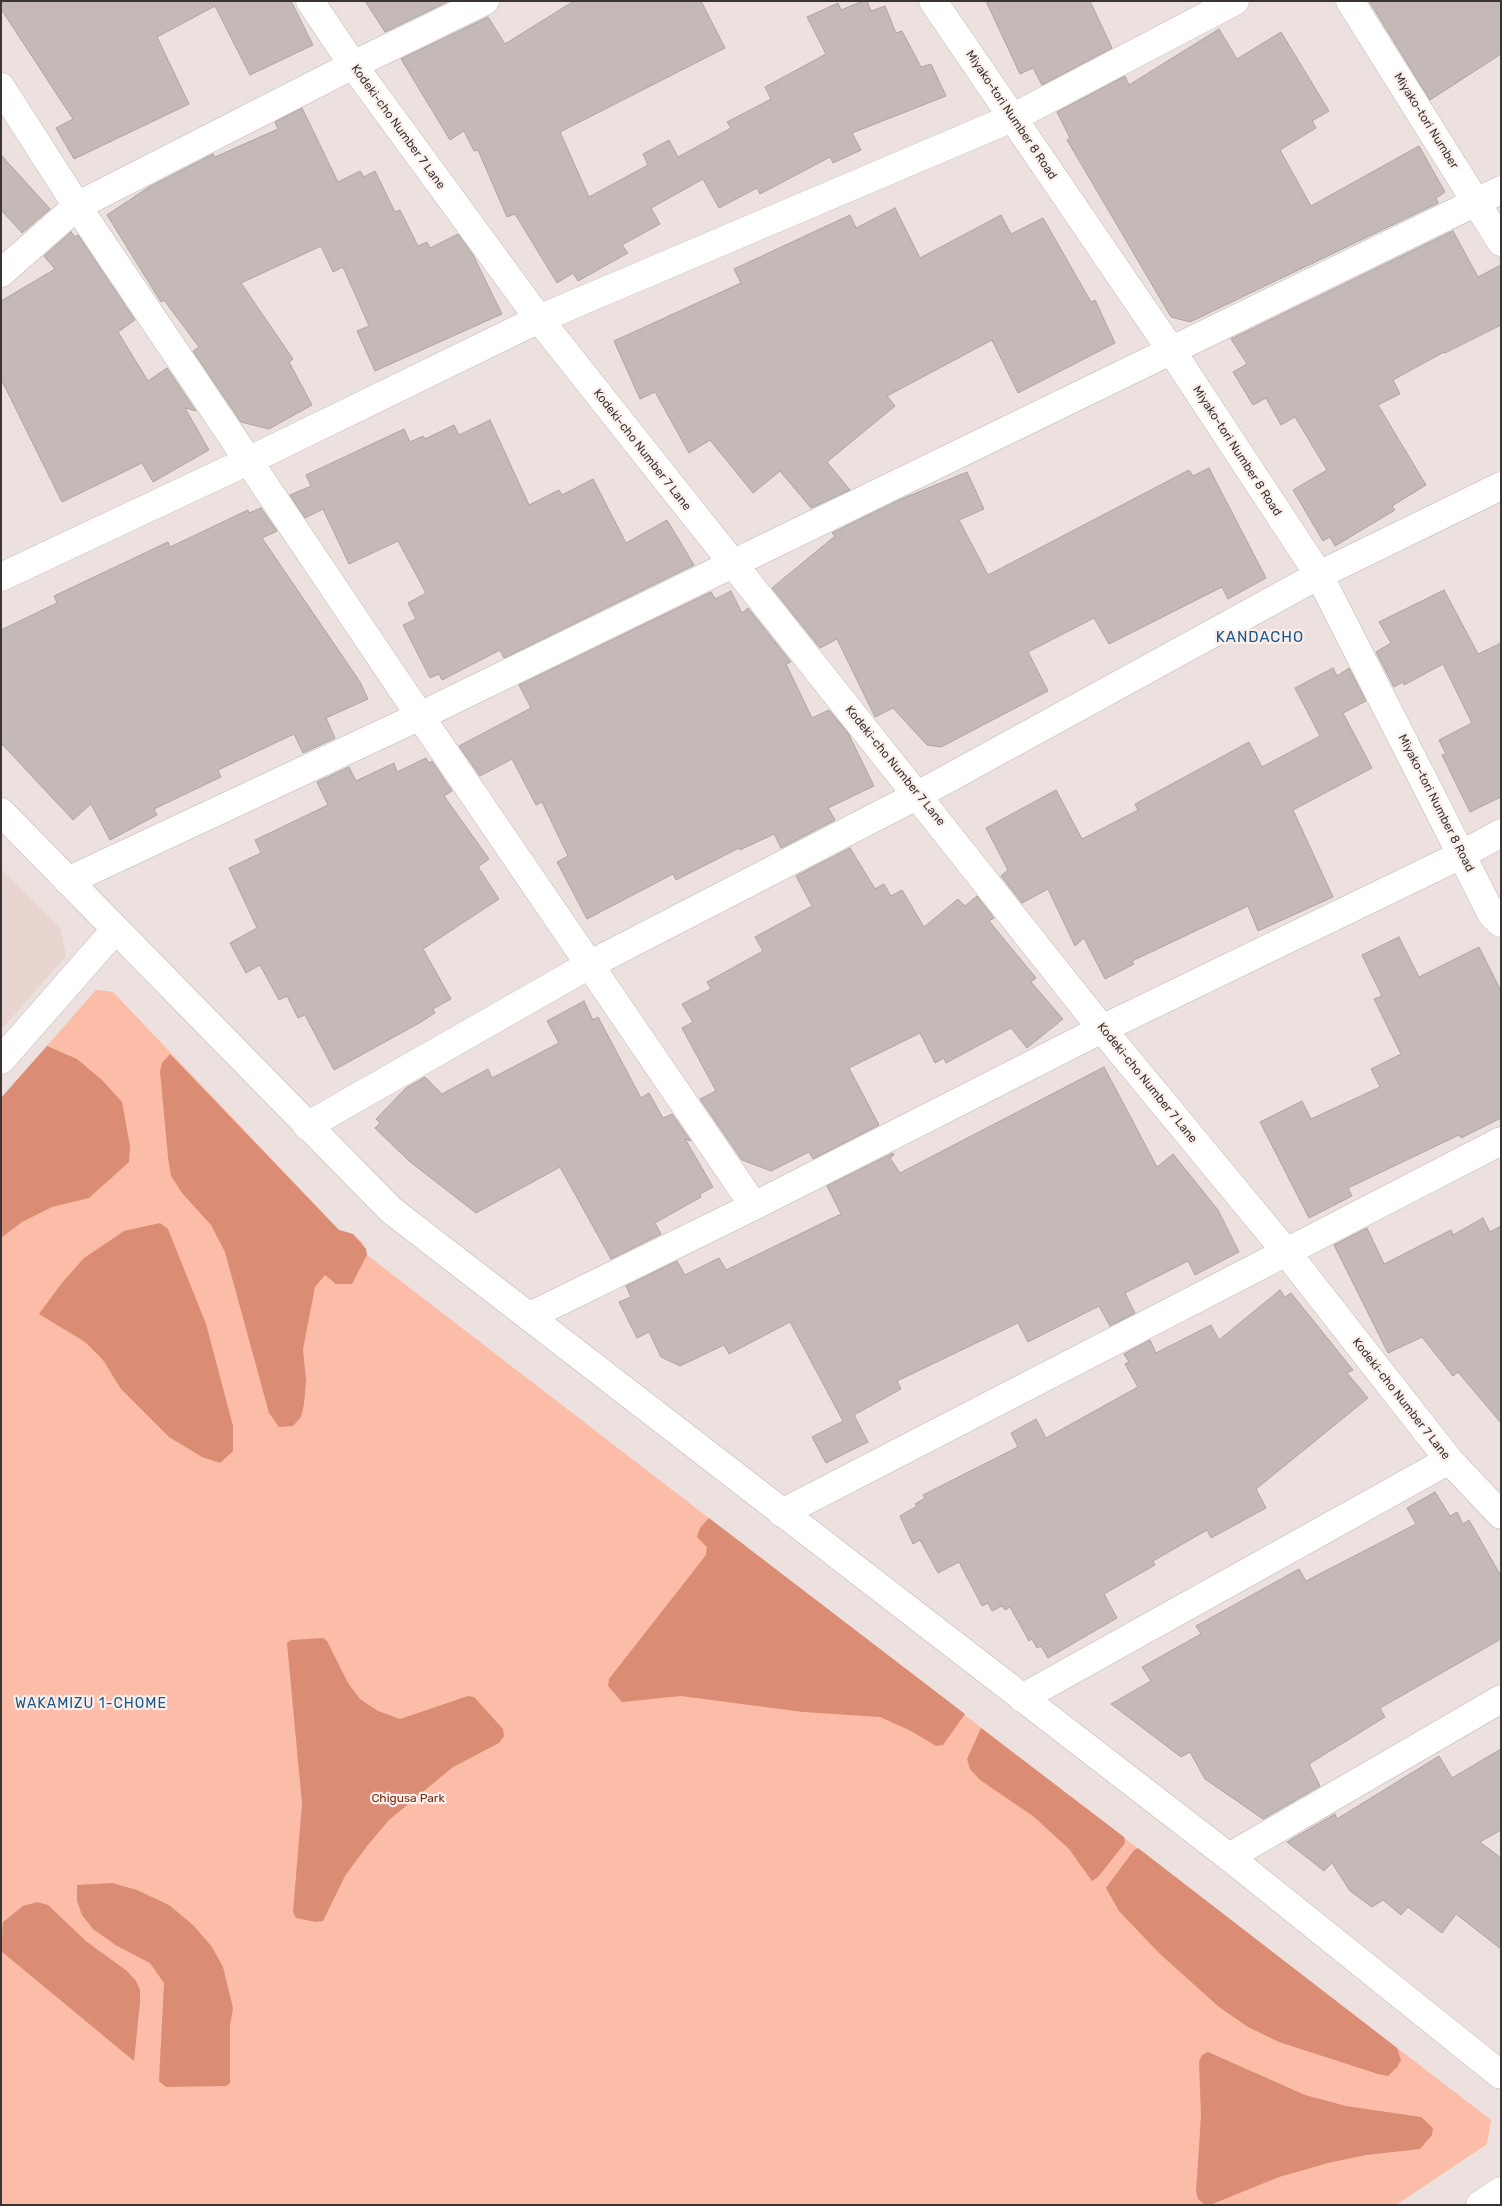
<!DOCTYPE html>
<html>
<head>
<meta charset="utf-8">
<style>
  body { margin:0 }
  #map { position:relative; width:1502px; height:2206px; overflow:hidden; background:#ece1de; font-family:Rubik,sans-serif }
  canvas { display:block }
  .frame { position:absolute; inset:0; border:2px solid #3a3534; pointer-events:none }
</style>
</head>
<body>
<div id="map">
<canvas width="1502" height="2206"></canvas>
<div class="frame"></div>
</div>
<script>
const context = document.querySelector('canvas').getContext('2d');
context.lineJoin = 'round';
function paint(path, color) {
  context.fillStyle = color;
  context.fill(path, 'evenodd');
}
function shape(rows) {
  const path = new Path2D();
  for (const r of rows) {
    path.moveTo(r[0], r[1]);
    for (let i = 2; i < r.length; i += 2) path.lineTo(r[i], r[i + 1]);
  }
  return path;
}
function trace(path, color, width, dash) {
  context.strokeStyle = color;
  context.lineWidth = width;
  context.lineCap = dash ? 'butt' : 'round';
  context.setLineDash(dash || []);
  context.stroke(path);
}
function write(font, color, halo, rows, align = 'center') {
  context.font = font + ' Rubik,sans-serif';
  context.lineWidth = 4.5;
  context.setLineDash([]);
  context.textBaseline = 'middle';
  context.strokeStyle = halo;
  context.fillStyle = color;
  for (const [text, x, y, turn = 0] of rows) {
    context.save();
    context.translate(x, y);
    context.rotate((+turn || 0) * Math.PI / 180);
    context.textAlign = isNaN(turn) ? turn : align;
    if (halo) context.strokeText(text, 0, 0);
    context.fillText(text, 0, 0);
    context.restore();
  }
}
paint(shape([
  [1,869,61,929,66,956,1,1030]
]), '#e8d5cf');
paint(shape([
  [96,990,113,992,339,1230,353,1234,363,1243,367,1255,1491,2120,1487,2144,1396,2205,1,2205,1,1098]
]), '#fbbca8');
paint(shape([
  [47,1046,77,1059,102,1080,122,1102,130,1146,129,1162,89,1198,52,1207,22,1222,1,1238,1,1098],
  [170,1054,339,1230,353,1234,366,1249,367,1255,352,1284,336,1284,325,1275,315,1287,303,1349,306,1380,304,1404,301,1417,293,1426,279,1427,269,1413,225,1252,211,1225,182,1193,171,1176,168,1157,160,1071,162,1063],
  [160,1223,168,1229,206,1324,233,1426,233,1451,220,1463,202,1457,169,1437,121,1389,103,1360,85,1342,39,1314,61,1284,84,1258,124,1231],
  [709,1518,965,1714,943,1745,936,1746,911,1731,880,1717,803,1712,681,1696,622,1702,608,1686,609,1679,706,1555,707,1547,697,1537,700,1528],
  [323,1638,327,1641,348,1683,360,1699,378,1711,400,1719,468,1696,474,1697,503,1729,504,1736,499,1743,453,1767,389,1820,367,1846,345,1876,323,1921,316,1922,296,1918,293,1912,302,1804,287,1643,291,1640],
  [981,1728,1124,1837,1125,1843,1098,1877,1092,1881,1069,1849,1033,1816,980,1780,970,1769,967,1759],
  [1138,1848,1397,2048,1401,2060,1397,2067,1388,2076,1378,2074,1279,2042,1248,2027,1219,2007,1159,1953,1119,1911,1106,1888,1134,1850],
  [112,1883,137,1890,169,1905,193,1925,212,1947,223,1967,233,2008,230,2026,230,2083,226,2086,166,2087,159,2081,164,1983,150,1963,117,1946,93,1929,82,1915,77,1901,77,1885],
  [37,1902,48,1905,87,1942,127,1971,136,1981,140,1990,140,2002,134,2061,1,1951,3,1922,23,1906],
  [1208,2052,1305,2095,1346,2106,1421,2117,1433,2128,1432,2135,1420,2149,1366,2155,1328,2163,1279,2177,1210,2205,1204,2204,1198,2199,1196,2192,1201,2116,1199,2062,1202,2055]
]), '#da8d74');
const building = shape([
  [1,1,291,1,313,45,250,75,215,6,157,37,189,104,74,159,56,128,73,119,1,9,1,1],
  [365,1,449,1,385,32,365,1],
  [574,1,701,1,725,48,560,132,589,197,648,165,643,154,669,140,678,157,731,128,727,122,771,99,765,87,826,54,807,17,838,3,841,10,863,1,867,1,871,11,885,6,896,33,902,31,921,67,931,64,946,96,852,133,861,150,833,163,830,157,760,194,757,188,719,208,703,179,651,208,660,224,622,245,628,253,578,281,573,273,557,283,515,214,507,217,478,150,474,151,464,131,450,140,401,59,488,17,505,44,574,1],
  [986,1,1090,1,1112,48,1042,85,1033,68,1020,74,986,1],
  [1369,1,1501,1,1501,54,1430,100,1369,1],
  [1219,29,1237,59,1281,32,1329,111,1312,121,1316,128,1280,150,1311,206,1419,146,1445,192,1436,198,1438,203,1190,322,1171,317,1067,140,1070,138,1057,112,1125,76,1129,85,1219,29],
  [302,108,338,182,360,171,364,177,375,171,395,212,400,210,418,246,427,242,430,248,458,234,473,255,502,314,375,371,357,331,369,326,343,267,333,272,321,246,241,283,293,359,289,362,312,405,269,429,241,422,193,351,199,347,164,300,161,302,107,215,149,187,213,154,215,157,278,129,275,122,302,108],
  [1,155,50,209,22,233,1,210,1,155],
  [895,208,920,258,1001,215,1011,234,1043,218,1091,302,1095,300,1115,343,1018,393,992,340,887,396,895,406,827,462,850,490,811,508,780,471,753,493,710,440,689,453,655,392,640,399,614,341,741,283,734,269,850,215,856,228,895,208],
  [1453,231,1478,277,1501,265,1501,325,1445,353,1444,352,1393,380,1400,394,1378,405,1426,485,1392,506,1395,510,1335,546,1330,537,1323,541,1293,490,1327,470,1295,417,1281,425,1266,398,1253,405,1233,372,1247,364,1231,339,1453,231],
  [71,232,75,237,78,235,135,320,118,332,148,381,167,368,196,411,185,408,209,450,153,482,142,463,62,502,1,379,1,301,55,269,44,256,71,232],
  [490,420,529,505,559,490,562,495,593,479,626,543,667,520,694,565,504,658,500,650,442,680,439,674,430,678,403,625,416,619,408,603,426,593,398,541,349,564,323,509,305,518,290,495,311,486,306,475,404,429,410,442,423,436,425,439,454,425,459,435,490,420],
  [1209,468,1266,578,1228,599,1222,587,1109,644,1094,618,1028,652,1048,691,941,747,927,745,893,708,875,717,837,639,820,648,772,588,835,536,832,533,899,500,967,472,984,509,959,520,988,575,1189,470,1193,476,1209,468],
  [261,508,277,531,262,538,360,682,368,699,326,718,335,738,303,753,294,734,218,770,221,777,154,809,157,815,110,840,91,804,73,820,1,743,1,630,57,603,54,596,168,542,170,547,248,510,249,513,261,508],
  [1444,590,1478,654,1501,643,1501,797,1470,812,1442,755,1446,754,1439,740,1472,723,1443,664,1404,685,1403,682,1394,687,1376,652,1391,643,1379,622,1444,590],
  [731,591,742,613,748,608,791,662,786,664,812,718,829,710,848,733,874,786,828,808,835,820,781,848,774,834,740,850,739,848,676,880,673,874,587,919,557,862,568,856,542,802,536,805,512,759,480,776,459,746,531,708,519,685,711,592,715,599,731,591],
  [1333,668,1337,676,1349,668,1366,701,1343,713,1372,768,1293,810,1333,897,1258,931,1248,906,1132,961,1134,964,1105,979,1084,938,1075,946,1048,889,1022,903,1001,876,1008,870,986,828,1056,790,1082,839,1138,810,1135,804,1249,742,1262,767,1320,736,1295,688,1333,668],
  [426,758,429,763,432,761,452,791,444,796,489,859,478,867,499,899,423,949,451,999,433,1009,435,1013,421,1022,334,1070,305,1015,298,1018,287,996,279,1000,260,965,246,973,230,943,257,928,229,868,261,853,255,840,328,805,317,782,349,767,356,781,394,763,397,772,426,758],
  [850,848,875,889,884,884,891,896,902,890,924,927,958,899,965,906,977,896,994,918,989,921,1036,978,1031,982,1063,1019,1027,1048,1011,1028,946,1063,944,1058,935,1063,920,1033,849,1068,879,1125,813,1159,809,1152,771,1171,742,1160,700,1099,716,1091,682,1028,693,1022,682,1004,711,989,707,982,763,951,755,937,812,906,796,876,850,848],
  [1399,937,1419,977,1479,947,1501,991,1501,1118,1461,1138,1459,1135,1348,1188,1352,1196,1309,1218,1260,1122,1302,1101,1311,1119,1380,1087,1371,1069,1401,1054,1374,999,1382,996,1362,955,1399,937],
  [584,1001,593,1020,598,1017,641,1098,649,1093,663,1118,672,1114,691,1141,685,1139,713,1187,700,1194,701,1197,655,1223,661,1234,611,1259,560,1167,476,1213,409,1161,375,1128,380,1123,376,1119,406,1088,425,1077,442,1094,488,1069,492,1078,559,1043,547,1021,584,1001],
  [1104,1067,1157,1167,1173,1154,1218,1210,1239,1252,1195,1275,1188,1261,1125,1293,1135,1313,1110,1326,1099,1306,1028,1342,1018,1323,897,1381,901,1389,854,1415,868,1442,826,1463,812,1437,843,1421,790,1322,729,1354,724,1345,680,1366,661,1357,649,1332,637,1338,619,1302,631,1297,626,1286,677,1261,685,1275,719,1258,726,1270,841,1214,827,1186,893,1153,894,1155,890,1158,900,1173,1104,1067],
  [1483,1218,1490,1232,1501,1226,1501,1423,1458,1372,1453,1376,1422,1337,1388,1353,1334,1245,1367,1228,1384,1264,1451,1230,1453,1235,1483,1218],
  [1280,1290,1285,1297,1291,1293,1353,1370,1347,1373,1368,1398,1256,1489,1266,1508,1211,1538,1207,1530,1153,1561,1155,1565,1104,1594,1117,1618,1048,1658,1041,1646,1037,1648,1032,1639,1029,1641,1010,1607,1005,1610,1002,1606,992,1611,988,1603,982,1606,959,1562,938,1573,920,1540,913,1544,900,1516,917,1506,915,1504,925,1498,923,1495,1018,1447,1011,1433,1036,1419,1046,1438,1138,1387,1125,1364,1129,1362,1124,1354,1150,1340,1156,1353,1211,1325,1219,1340,1280,1290],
  [1435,1492,1450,1516,1457,1512,1463,1524,1469,1520,1501,1576,1501,1639,1380,1708,1385,1717,1309,1764,1320,1786,1263,1819,1205,1779,1190,1752,1181,1757,1111,1704,1151,1681,1142,1667,1201,1634,1196,1626,1299,1569,1306,1581,1416,1524,1407,1508,1435,1492],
  [1501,1749,1501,1830,1480,1842,1501,1858,1501,1949,1456,1914,1442,1933,1408,1907,1401,1915,1383,1900,1372,1907,1350,1891,1332,1863,1324,1871,1287,1842,1335,1814,1337,1819,1439,1756,1452,1778,1501,1749]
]);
paint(building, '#c4b9b6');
trace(building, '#ada3a0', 1);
const minor = shape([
  [310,1,353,65,539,319,1102,1029,1287,1253,1449,1460,1501,1515],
  [933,1,1171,350,1319,575,1492,915,1501,923],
  [1350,1,1501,242],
  [1,87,77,206,420,716,754,1206],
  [1,273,77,206,353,65,485,1],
  [1,577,250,460,539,319,1012,118,1235,1],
  [68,881,420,716,1501,190],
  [1,1060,115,930],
  [307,1126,589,965,918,795,1319,575,1501,486],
  [530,1316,754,1206,1102,1029,1463,854,1501,833],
  [782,1513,1501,1141],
  [1022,1698,1449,1460],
  [1229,1857,1501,1699]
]);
const tertiary = shape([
  [1,812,391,1210,1229,1857,1501,2075],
  [1480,2205,1501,2191]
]);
trace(minor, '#c1b7b4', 29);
trace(tertiary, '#c1b7b4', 29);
trace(minor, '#fff', 28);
trace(tertiary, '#fff', 28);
write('12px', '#3a3534', '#faefeb', [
  ["Miyako-tori Number 8 Road",1011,115,56],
  ["Miyako-tori Number",1426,121,58],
  ["Kodeki-cho Number 7 Lane",398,127,54],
  ["Kodeki-cho Number 7 Lane",642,450,52],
  ["Miyako-tori Number 8 Road",1237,451,57],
  ["Kodeki-cho Number 7 Lane",895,766,51],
  ["Miyako-tori Number 8 Road",1436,803,63],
  ["Kodeki-cho Number 7 Lane",1147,1083,51],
  ["Kodeki-cho Number 7 Lane",1401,1399,52]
]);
write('12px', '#732d15', '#faefeb', [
  ["Chigusa Park",408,1799]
]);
context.letterSpacing = '1px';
write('14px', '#1c5687', '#faefeb', [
  ["WAKAMIZU 1-CHOME",91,1704]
]);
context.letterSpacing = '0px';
context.letterSpacing = '1px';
write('15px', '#1c5687', '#faefeb', [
  ["KANDACHO",1260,638]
]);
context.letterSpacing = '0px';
</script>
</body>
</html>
